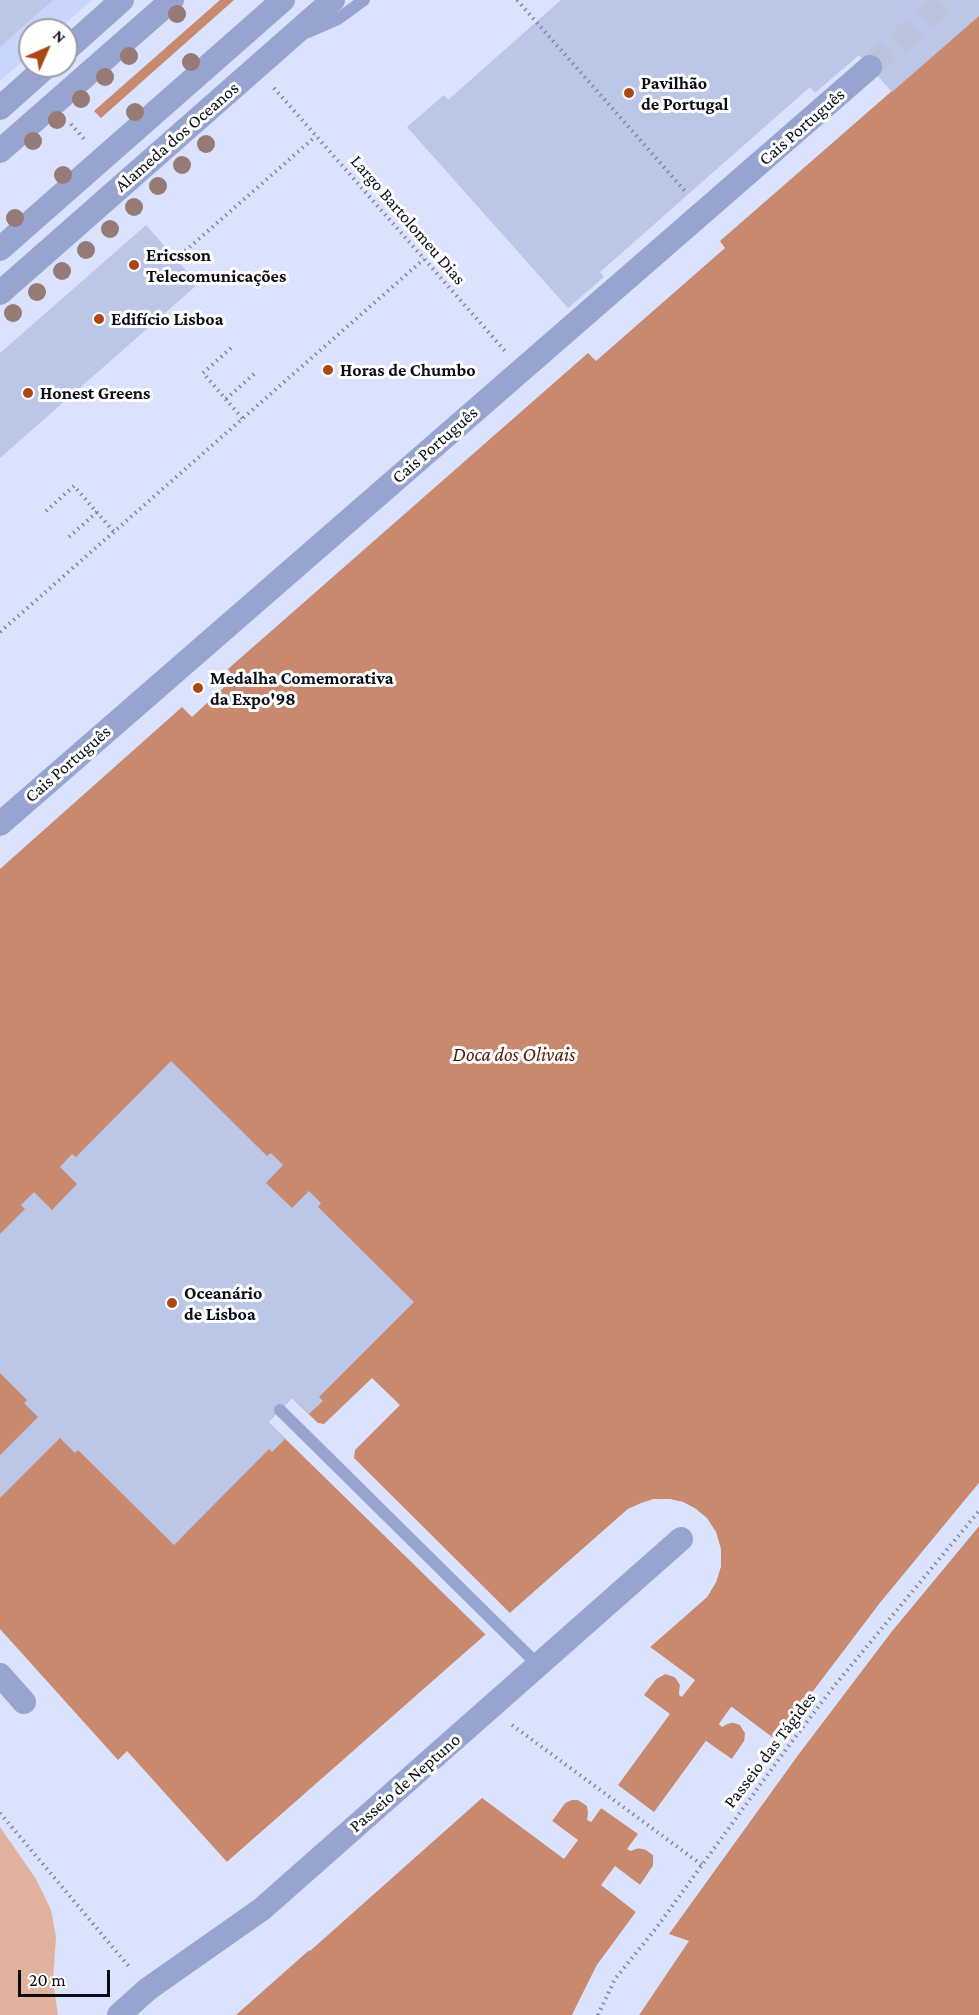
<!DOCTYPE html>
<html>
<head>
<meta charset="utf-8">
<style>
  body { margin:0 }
  #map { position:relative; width:979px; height:2015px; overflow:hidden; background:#dae2fd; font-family:"Crimson Pro",serif }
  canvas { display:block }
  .north { position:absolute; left:18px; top:18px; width:60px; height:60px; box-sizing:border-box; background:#fff; border:2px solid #9d9ea3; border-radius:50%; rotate:45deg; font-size:16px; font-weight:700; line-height:24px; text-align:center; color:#0a0d18 }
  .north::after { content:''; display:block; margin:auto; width:21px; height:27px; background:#ab4812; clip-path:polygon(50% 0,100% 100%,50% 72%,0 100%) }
  .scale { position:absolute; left:18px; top:1970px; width:92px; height:27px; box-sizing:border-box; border:3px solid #0a0d18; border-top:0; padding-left:8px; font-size:18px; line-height:21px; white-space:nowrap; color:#0a0d18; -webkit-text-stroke:4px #fff; paint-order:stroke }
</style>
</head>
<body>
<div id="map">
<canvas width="979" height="2015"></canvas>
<div class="north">N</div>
<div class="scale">20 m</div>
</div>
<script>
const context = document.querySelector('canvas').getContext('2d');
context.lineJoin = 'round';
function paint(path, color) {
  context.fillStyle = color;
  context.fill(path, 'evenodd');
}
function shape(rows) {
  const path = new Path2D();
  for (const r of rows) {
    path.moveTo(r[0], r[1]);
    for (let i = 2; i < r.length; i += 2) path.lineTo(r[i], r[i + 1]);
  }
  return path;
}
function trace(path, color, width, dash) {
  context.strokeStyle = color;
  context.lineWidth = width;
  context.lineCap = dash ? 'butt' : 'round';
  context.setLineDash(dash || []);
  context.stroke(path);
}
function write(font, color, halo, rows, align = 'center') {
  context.font = font + ' "Crimson Pro",serif';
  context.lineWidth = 6;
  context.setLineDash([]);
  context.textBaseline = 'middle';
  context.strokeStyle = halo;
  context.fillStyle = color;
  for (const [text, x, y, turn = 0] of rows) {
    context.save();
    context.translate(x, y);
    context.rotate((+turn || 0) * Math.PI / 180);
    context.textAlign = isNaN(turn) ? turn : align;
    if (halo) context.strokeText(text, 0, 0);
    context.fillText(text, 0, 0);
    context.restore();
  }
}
paint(shape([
  [0,0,92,0,58,30,30,30,30,55,0,81]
]), '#c9d5fd');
paint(shape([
  [0,1827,36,1879,51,1910,56,1937,53,1981,58,2015,0,2015]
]), '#e1b19d');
paint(shape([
  [220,0,234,0,101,118,94,111],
  [979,15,979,1483,880,1603,776,1740,731,1707,728,1711,719,1724,722,1726,726,1724,736,1722,740,1725,745,1733,744,1743,731,1760,706,1741,628,1849,643,1848,653,1855,653,1868,640,1885,615,1867,602,1885,636,1912,597,1965,572,2015,236,2015,482,1797,564,1858,577,1840,552,1821,565,1803,574,1799,581,1801,587,1806,591,1822,618,1785,669,1714,643,1695,656,1679,665,1674,675,1677,680,1685,679,1695,694,1680,650,1647,707,1597,716,1582,721,1566,716,1532,696,1509,683,1502,669,1499,654,1499,628,1509,227,1862,127,1751,118,1760,0,1629,0,869,182,707,192,717,234,678,228,669,588,353,596,361,725,248,720,241],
  [979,1526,979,2015,639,2015,688,1941,668,1935,798,1755,892,1631]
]), '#c8896e');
paint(shape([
  [372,1378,400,1405,355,1450,354,1458,510,1613,628,1509,641,1503,654,1499,669,1499,683,1502,696,1509,707,1518,716,1532,721,1549,721,1566,716,1582,707,1597,650,1647,695,1680,682,1697,679,1695,680,1685,678,1680,670,1674,665,1674,656,1679,644,1695,670,1714,618,1785,654,1812,706,1741,732,1759,746,1738,745,1733,740,1725,731,1722,722,1727,719,1724,732,1707,776,1740,880,1603,979,1483,979,1488,882,1605,778,1743,774,1743,732,1711,730,1713,725,1721,736,1719,742,1723,748,1732,746,1745,732,1763,707,1745,657,1814,633,1846,643,1845,648,1847,655,1854,657,1859,655,1869,642,1887,639,1888,615,1871,606,1885,638,1909,639,1912,599,1967,576,2015,572,2015,597,1965,636,1912,601,1885,615,1866,640,1885,654,1864,653,1855,647,1850,638,1848,631,1851,627,1849,638,1834,601,1808,591,1822,587,1820,588,1813,587,1806,578,1800,571,1800,565,1803,552,1821,578,1840,564,1859,482,1798,310,1951,308,1949,481,1795,563,1854,573,1841,550,1823,550,1819,563,1801,574,1796,582,1798,589,1804,591,1816,615,1784,665,1715,641,1696,654,1676,664,1671,672,1672,681,1679,683,1690,690,1680,647,1647,705,1595,713,1581,718,1565,718,1549,714,1533,704,1520,682,1505,669,1502,655,1502,642,1505,630,1512,229,1864,227,1862,486,1635,268,1422,292,1398,318,1423,324,1424],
  [979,1523,979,1526,892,1631,798,1755,669,1934,689,1941,639,2015,636,2015,684,1943,667,1937,666,1933,796,1754,890,1629]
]), '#dae2fd');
paint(shape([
  [0,0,53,0,0,47],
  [561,0,979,0,979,16,892,92,859,55,815,93,810,87,600,272,604,277,568,308,407,127,444,95,448,100],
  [146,225,198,284,0,458,0,353],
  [171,1061,267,1156,271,1153,283,1165,266,1183,292,1208,309,1191,321,1203,318,1207,414,1302,319,1397,323,1401,309,1414,292,1398,268,1422,285,1439,272,1452,269,1449,174,1545,78,1450,75,1453,60,1438,0,1498,0,1455,38,1417,24,1403,27,1400,0,1373,0,1234,25,1209,21,1205,34,1192,52,1210,77,1184,60,1167,72,1154,76,1157]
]), '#bcc6e7');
trace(shape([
  [870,67,947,0]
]), '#bbc2db', 24, [24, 12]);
trace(shape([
  [517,0,685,191],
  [274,88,505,351],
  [71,124,84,139],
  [176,259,316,136],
  [231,348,203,373,243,419],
  [226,399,254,374],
  [46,511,74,486,114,532],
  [69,537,97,512],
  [0,632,424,259],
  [512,1725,702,1865],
  [0,1813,131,1969],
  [598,2015,615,1979,657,1927,787,1748,835,1685,979,1511]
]), '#81879b', 4, [1.5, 4.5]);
trace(shape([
  [308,32,338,19,364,0],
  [280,1410,538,1665]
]), '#97a4d0', 12);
trace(shape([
  [66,50,122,0],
  [0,108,47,66],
  [0,151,172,0],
  [0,249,283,0],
  [0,293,333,0],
  [0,824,870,67],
  [0,1675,24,1702],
  [119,2015,148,1989,262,1909,681,1539]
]), '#97a4d0', 24);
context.fillStyle = '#967a75';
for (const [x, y] of [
  [177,14],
  [129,56],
  [191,62],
  [105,77],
  [81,99],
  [135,112],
  [57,120],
  [33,141],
  [206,144],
  [182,165],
  [63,175],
  [158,186],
  [134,207],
  [15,218],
  [110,229],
  [86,250],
  [62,271],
  [37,292],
  [13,313]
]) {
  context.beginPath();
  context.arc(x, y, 9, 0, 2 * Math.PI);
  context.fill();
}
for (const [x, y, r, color] of [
  [629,93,6,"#ab4812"],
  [134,265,6,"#ab4812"],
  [99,319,6,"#ab4812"],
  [328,370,6,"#ab4812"],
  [28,393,6,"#ab4812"],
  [198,688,6,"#ab4812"],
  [172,1303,6,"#ab4812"]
]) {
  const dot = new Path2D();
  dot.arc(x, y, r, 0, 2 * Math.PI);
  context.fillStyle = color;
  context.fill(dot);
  trace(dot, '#fff', 2);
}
write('bold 18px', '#0a0d18', '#fff', [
  ["Pavilhão",641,83],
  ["de Portugal",641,104],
  ["Ericsson",146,255],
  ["Telecomunicações",146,276],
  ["Edifício Lisboa",111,319],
  ["Horas de Chumbo",340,370],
  ["Honest Greens",40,393],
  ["Medalha Comemorativa",210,678],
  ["da Expo'98",210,699],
  ["Oceanário",184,1293],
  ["de Lisboa",184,1314]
], 'left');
write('18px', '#0a0d18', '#fff', [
  ["Cais Português",802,127,-41],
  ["Alameda dos Oceanos",177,137,-41],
  ["Largo Bartolomeu Dias",408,220,49],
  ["Cais Português",435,445,-41],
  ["Cais Português",68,764,-41],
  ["Passeio das Tágides",770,1750,-53],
  ["Passeio de Neptuno",405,1783,-41]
]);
write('italic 20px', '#541b00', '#fff', [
  ["Doca dos Olivais",514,1055]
]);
</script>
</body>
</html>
